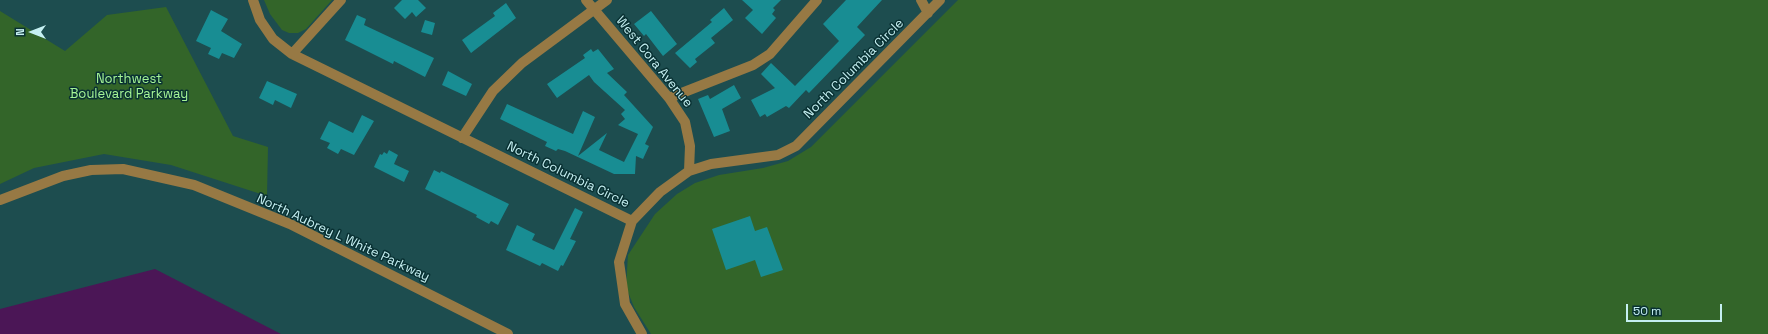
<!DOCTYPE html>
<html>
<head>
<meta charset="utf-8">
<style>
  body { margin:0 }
  #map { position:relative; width:1768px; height:334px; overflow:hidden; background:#1d4d4f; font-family:"Space Grotesk",sans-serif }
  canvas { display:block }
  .north { position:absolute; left:12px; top:12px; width:40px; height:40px; -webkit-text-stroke:3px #093133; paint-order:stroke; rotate:270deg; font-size:11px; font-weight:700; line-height:16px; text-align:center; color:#c6f0f2 }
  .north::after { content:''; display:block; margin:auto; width:14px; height:18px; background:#c6f0f2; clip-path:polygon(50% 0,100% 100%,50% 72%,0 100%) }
  .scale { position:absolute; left:1626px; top:304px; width:96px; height:18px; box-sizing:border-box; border:2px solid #c6f0f2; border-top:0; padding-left:5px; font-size:12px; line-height:14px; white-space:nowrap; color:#c6f0f2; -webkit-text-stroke:3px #093133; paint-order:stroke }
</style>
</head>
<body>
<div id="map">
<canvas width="1768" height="334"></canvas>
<div class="north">N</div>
<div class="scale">50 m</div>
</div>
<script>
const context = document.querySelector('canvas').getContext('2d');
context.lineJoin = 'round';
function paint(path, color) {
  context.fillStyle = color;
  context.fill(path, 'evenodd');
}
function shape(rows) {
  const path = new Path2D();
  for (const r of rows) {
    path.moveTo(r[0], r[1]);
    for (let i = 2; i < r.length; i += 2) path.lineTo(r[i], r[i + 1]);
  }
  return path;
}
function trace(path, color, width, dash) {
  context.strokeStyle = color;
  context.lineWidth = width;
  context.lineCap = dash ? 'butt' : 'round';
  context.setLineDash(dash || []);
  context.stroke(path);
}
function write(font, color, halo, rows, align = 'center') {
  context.font = font + ' "Space Grotesk",sans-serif';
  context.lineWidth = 3;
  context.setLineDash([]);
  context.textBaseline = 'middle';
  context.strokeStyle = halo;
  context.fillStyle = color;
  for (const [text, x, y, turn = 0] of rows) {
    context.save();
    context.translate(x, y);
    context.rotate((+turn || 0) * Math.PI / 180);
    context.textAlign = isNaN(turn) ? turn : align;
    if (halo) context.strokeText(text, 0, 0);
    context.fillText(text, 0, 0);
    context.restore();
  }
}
paint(shape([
  [264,0,332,0,306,29,298,33,289,33,282,30,270,14],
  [958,0,1768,0,1768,334,651,334,634,307,626,287,628,255,655,214,677,194,695,183,719,175,763,168,788,161,811,147],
  [166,7,233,136,268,147,267,196,171,165,104,154,34,168,0,184,0,11,65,51,107,15]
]), '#336529');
paint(shape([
  [155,269,281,334,0,334,0,309]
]), '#4b1656');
paint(shape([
  [402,0,418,0,426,8,416,17,412,12,405,19,394,8],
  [742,0,781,0,773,8,775,10,772,14,776,18,762,34,745,18,753,10],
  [846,0,882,0,857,27,865,35,809,93,806,90,789,108,786,106,767,117,765,114,760,117,751,100,775,88,761,74,771,63,795,86,839,41,823,24],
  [506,3,516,18,471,53,462,40,495,16,493,13],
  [724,8,733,20,711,38,715,43,695,59,697,62,690,68,675,53,712,22,710,20],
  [211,10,228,19,221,31,242,44,234,58,222,53,219,59,208,54,211,48,196,41],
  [651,11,677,44,663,56,646,34,644,36,634,24],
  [357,15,366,19,364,25,434,58,425,77,394,61,393,64,345,40],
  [425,20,435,23,432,35,421,32],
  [591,49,593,52,598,49,614,69,607,73,627,92,624,95,653,127,645,144,649,146,643,159,636,156,635,174,614,174,565,151,558,149,556,151,545,146,547,142,500,119,507,104,573,134,583,111,595,117,578,156,607,133,599,150,624,162,638,134,618,125,625,119,621,114,625,110,594,82,589,75,557,98,547,84,585,58,583,55],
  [448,71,472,84,466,96,442,85],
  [267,81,297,94,291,108,275,100,273,105,259,98],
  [734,85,741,98,722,109,730,131,714,137,698,99,708,95,710,99],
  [362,115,374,121,354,155,341,149,338,154,327,148,330,143,320,139,329,121,353,133],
  [389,150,398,155,394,164,409,171,404,182,374,167,380,154,382,155,384,152,387,154],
  [434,170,440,173,441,171,509,204,498,225,491,221,489,224,476,217,477,215,425,189],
  [575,208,583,212,570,239,576,241,563,266,561,265,558,271,542,263,540,266,506,250,517,225,535,234,532,240,554,250],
  [750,216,755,231,767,227,783,270,761,277,755,260,726,270,712,229]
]), '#188d93');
trace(shape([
  [253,0,260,20,273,39,292,54,632,221],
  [586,0,669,98,685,122,690,146,689,171],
  [921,0,928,13],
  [292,54,341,0],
  [669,98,753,65,770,54,817,0],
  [462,138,493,91,522,63,607,0],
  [0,200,63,176,91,170,123,169,194,185,290,224,508,334],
  [642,334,625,304,619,262,632,221,660,192,689,171,711,164,778,155,796,146,940,0]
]), '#977944', 10);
write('13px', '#c6f0f2', '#093133', [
  ["West Cora Avenue",654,62,51],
  ["North Columbia Circle",854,69,-45],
  ["North Columbia Circle",568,175,26],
  ["North Aubrey L White Parkway",343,238,25]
]);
write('13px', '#a5f495', '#093133', [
  ["Northwest",129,79],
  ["Boulevard Parkway",129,94]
]);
</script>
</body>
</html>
